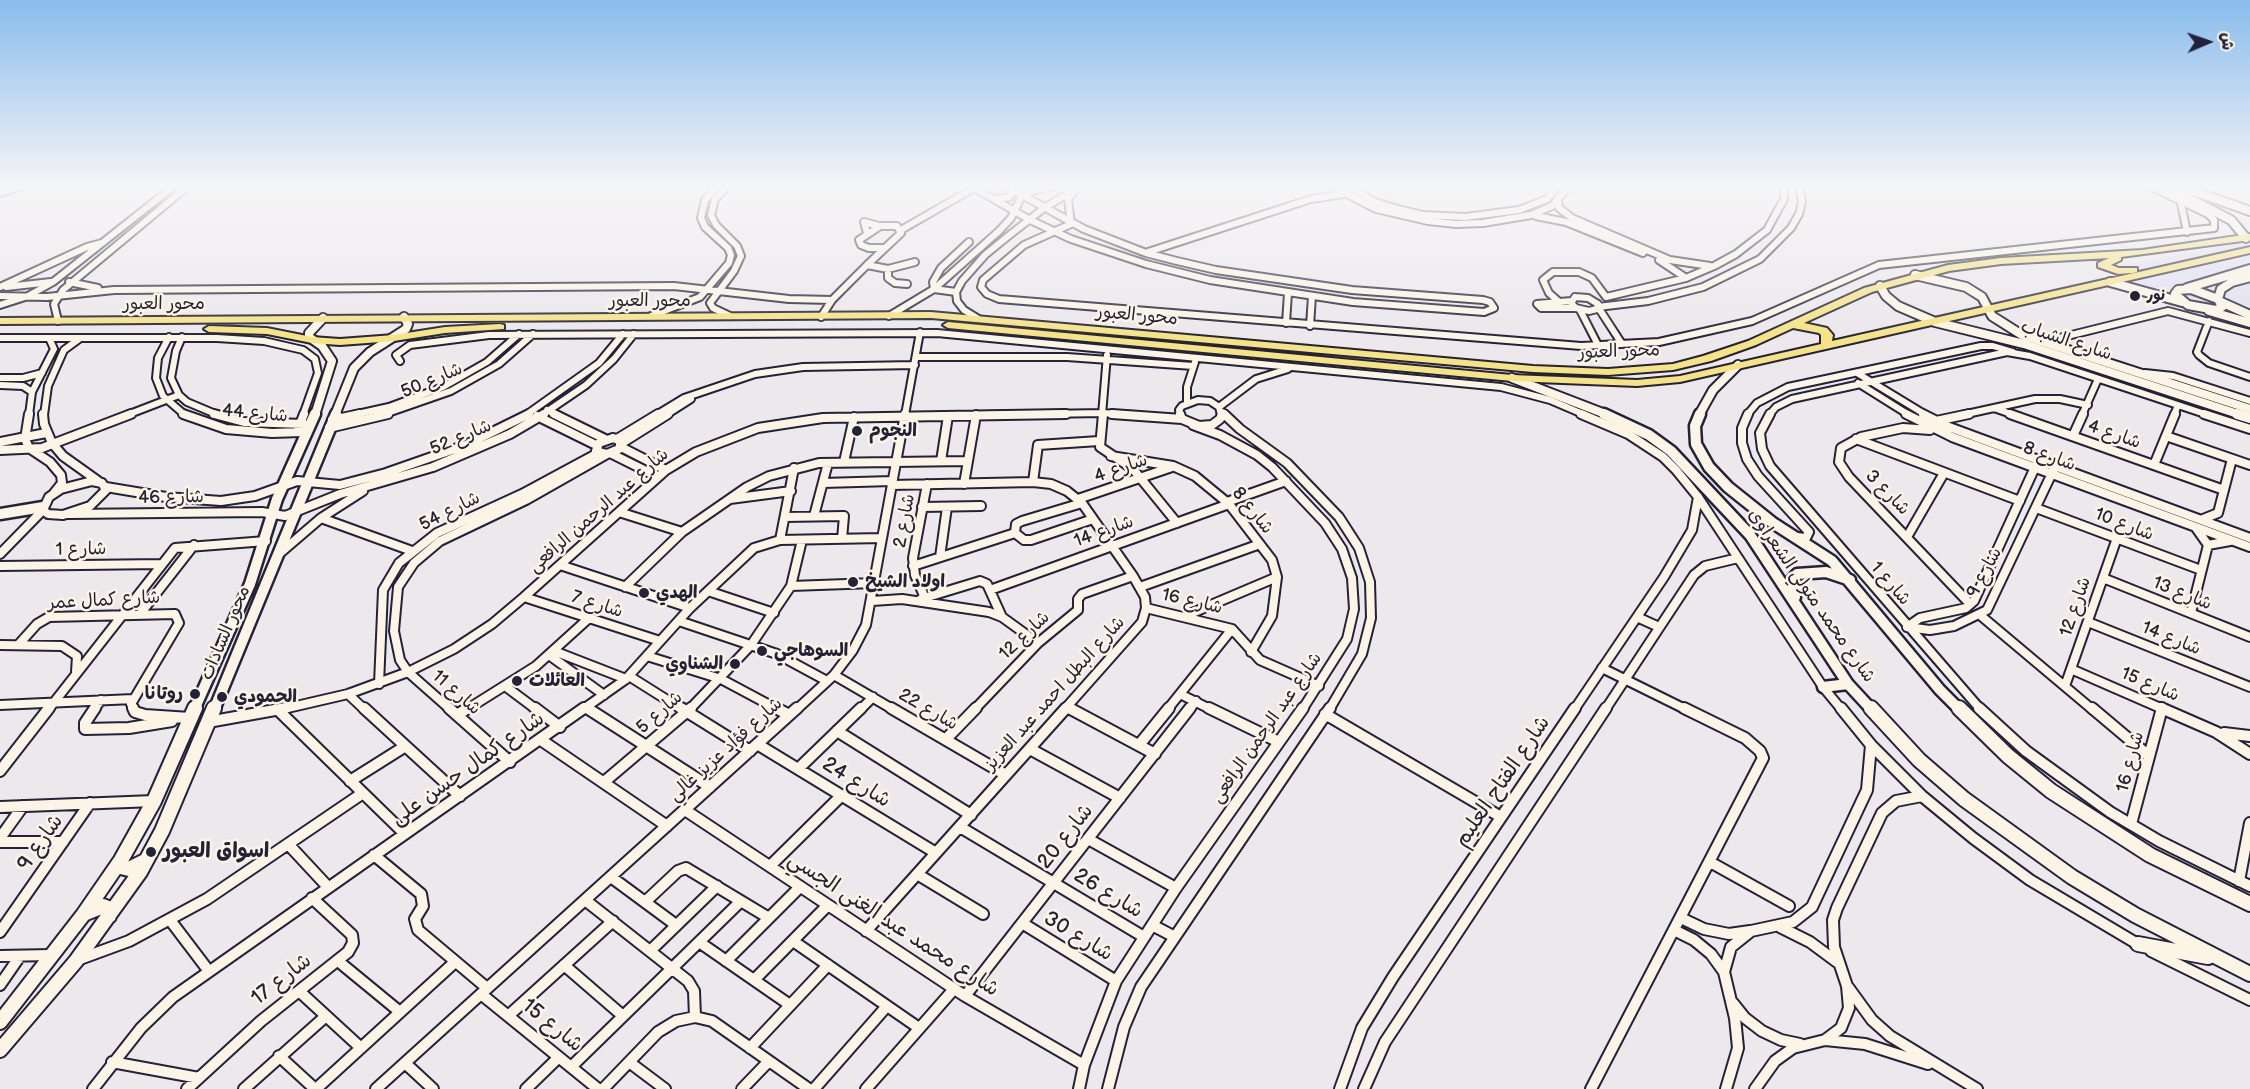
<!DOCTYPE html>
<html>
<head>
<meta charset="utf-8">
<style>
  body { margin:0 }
  #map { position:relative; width:2250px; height:1089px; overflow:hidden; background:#ece8ec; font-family:"Balsamiq Sans","Playpen Sans Arabic",sans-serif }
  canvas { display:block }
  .north { position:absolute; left:2178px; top:12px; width:60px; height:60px; -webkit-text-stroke:4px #fcf5e5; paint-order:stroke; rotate:88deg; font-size:16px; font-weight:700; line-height:24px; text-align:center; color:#22223b }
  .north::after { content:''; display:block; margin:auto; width:21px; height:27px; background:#22223b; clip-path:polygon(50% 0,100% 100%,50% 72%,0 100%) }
</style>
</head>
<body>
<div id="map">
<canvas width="2250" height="1089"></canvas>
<div class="north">ش</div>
</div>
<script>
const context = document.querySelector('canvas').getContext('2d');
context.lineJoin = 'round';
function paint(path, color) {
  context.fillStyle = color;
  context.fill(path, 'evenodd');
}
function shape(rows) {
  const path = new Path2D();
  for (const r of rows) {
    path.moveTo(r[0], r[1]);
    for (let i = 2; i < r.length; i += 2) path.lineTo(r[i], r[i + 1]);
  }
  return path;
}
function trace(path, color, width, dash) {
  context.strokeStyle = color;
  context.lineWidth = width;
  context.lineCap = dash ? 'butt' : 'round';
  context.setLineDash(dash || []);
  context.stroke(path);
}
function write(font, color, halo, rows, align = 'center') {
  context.font = font + ' "Balsamiq Sans","Playpen Sans Arabic",sans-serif';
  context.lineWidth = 5;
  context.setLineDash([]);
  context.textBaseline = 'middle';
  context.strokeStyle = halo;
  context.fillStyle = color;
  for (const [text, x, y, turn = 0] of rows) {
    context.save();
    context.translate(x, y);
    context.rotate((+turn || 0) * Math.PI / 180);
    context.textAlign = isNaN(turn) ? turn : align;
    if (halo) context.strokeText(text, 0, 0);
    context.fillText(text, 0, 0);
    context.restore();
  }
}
paint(shape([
  [2250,241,2250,320,2099,270]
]), '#e1dff1');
const streetFar2 = shape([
  [728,186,715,199,711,215,716,225,737,246,741,256,734,271,710,303,713,308,730,316],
  [971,186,1030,220,1071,239,1146,264,1210,280,1353,302,1484,312,1494,308,1490,302,1483,300,1352,290,1216,270,1177,261,1146,253,1084,229,1006,186],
  [1332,186,1376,209,1428,221,1456,224,1483,223,1531,215,1552,206,1569,186],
  [1348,186,1375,202,1398,209,1423,215,1465,217,1519,210,1547,199,1559,186],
  [0,187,3,186],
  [1075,190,1068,199,1071,224,1024,245,983,280,981,287,987,294,999,299,1581,346,1659,342,1752,321,1879,265,2214,228,2214,220,2208,214,2150,186],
  [0,193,23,186],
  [996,199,1009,197,1014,190],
  [2180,199,2187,232],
  [1558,201,1559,208,1572,218,1670,260,1710,266],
  [1536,216,1566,222,1643,253],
  [901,230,974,188],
  [867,233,864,222,879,226],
  [1148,252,1311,199,1344,194],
  [1659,260,1686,278],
  [867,265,901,233,897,226,880,226,859,240,861,245,869,248,882,248],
  [888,269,888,278,895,283,907,284],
  [69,282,98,288],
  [0,287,87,247,102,243],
  [6,287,51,282],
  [956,292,934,289,933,282,941,268,969,242],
  [0,296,47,297,114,290,674,286,789,299,832,300],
  [1575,297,1588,298,1598,304,1597,309,1589,311,1576,308,1571,303,1575,297],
  [1558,301,1549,293,1543,280,1553,272,1579,272,1592,278,1606,297,1686,278,1714,266,1736,254,1767,230,1784,199,1784,186],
  [1571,301,1537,304,1541,308,1576,308],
  [0,305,28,296,53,282,174,186],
  [1580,310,1598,345],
  [651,316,700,297,729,263,731,255,728,248,705,227,701,218,705,200,718,186],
  [889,316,934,289,999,231,1011,218,1023,193,1055,186],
  [821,317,832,300,867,265,888,269,915,262],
  [977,318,964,310,957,301,956,292,962,281,985,255,1007,237,1044,208,1081,186],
  [58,321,54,304,63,290,188,186],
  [2209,321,2197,352,2199,355,2209,363,2250,377],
  [1286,323,1288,293],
  [1310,326,1312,296],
  [169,337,158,358,156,378,163,396,185,415],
  [182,337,176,351,171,378,179,395,187,402,218,415],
  [0,338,217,338,264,341,303,350,315,359,318,373,303,415],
  [2043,342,2168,311,2250,333],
  [1622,344,1598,307,1648,301,1703,287,1760,259,1791,228,1799,214,1802,202,1799,186],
  [916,357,1067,357,1193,366],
  [400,361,396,355,410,345,489,335,937,333,1501,387,1550,400,1585,415],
  [1857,373,1926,415],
  [2145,373,2173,376,2250,401],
  [0,378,23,378,42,373],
  [1858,383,1909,415],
  [0,385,23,386,32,392],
  [1187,403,1187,387,1195,362],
  [1219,407,1256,379,1288,369],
  [1994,408,2014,415],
  [547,410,557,415],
  [1222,412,1225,415],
  [29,415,32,392,54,349,49,338],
  [44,415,48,386,64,350,79,339],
  [127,415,179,395],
  [353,415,389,407,443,387,487,362,519,334],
  [382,415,451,391,499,364,533,334],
  [526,415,599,363,623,334],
  [542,415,586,385,614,359,634,334],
  [656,415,684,398,755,374,803,367,915,365],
  [666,415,691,399],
  [905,415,920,332],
  [982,415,1103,413,1131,415],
  [1102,415,1107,355],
  [1181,415,1179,410,1182,406,1198,400,1210,401,1219,407,1221,415],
  [1747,415,1757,403,1788,387,1981,346,1993,346,2013,352],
  [1769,415,1776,407,1792,399,2007,352,2030,356,2208,415],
  [1962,415,2035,399,2060,399,2088,405],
  [2082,415,2098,379],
  [2174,415,2178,405]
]);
const streetFar1 = shape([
  [29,414,25,439,29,448,50,462,61,475,62,483,54,493],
  [43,414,44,424,52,443,63,456,98,481],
  [183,414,226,429,272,433,302,432],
  [214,414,244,422,304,424],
  [554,414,605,439],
  [1103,414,1100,447,1133,469,1177,523],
  [1112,414,1182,419],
  [1180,414,1182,419,1199,426,1212,425,1220,419,1222,414],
  [1224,414,1240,429,1287,463,1339,517,1359,548,1370,582,1371,618,1362,654,1329,710],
  [1581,414,1628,434,1663,457,1676,470,1698,497,1823,687,1842,710],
  [1748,414,1742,428,1742,443,1747,459,1758,476,1809,532,1806,538,1796,537],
  [1770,414,1760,433,1762,449,1770,466,1981,710],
  [1906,414,1952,437,2250,547],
  [1923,414,1949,427,2250,538],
  [2010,414,2224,490],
  [2204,414,2250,429],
  [537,416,596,445],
  [332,420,360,414],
  [1936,421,1969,414],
  [1193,425,1220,435,1257,455,1272,467,1325,523,1342,549,1352,578,1354,609,1347,639,1302,710],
  [329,428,388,414],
  [1930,430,1903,428,1861,437,1841,448,1839,462,1849,477,1970,604],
  [297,432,304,414],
  [2073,436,2083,414],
  [2166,436,2250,465],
  [613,438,621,441,619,449,607,454,596,451,599,443,613,438],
  [617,439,658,414],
  [1856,439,2020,501],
  [0,442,46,433],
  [622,443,668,414],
  [621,447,666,470],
  [0,450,42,448,131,414],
  [610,453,658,477],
  [1111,456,1173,466,1195,476,1229,504,1272,560,1277,577,1272,616,1251,652],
  [941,461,948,416],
  [844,462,854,417],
  [2154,465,2175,414],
  [92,481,102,483,106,490,90,506,63,515,48,514,43,510,49,497,61,489,92,481],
  [1033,482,1038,445,1099,441],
  [823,483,892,481],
  [964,484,976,415],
  [892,485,1033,482,1051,484,1067,491,1082,503,1133,576,1145,597,1146,608,1142,622,1064,710],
  [106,487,166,497,221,501,255,496,297,481,340,485,386,473,466,445,529,414],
  [730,499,791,491],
  [1078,499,1172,467],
  [1227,502,1286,481],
  [1082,503,1022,521,1016,524,1015,533,1024,540,1031,540,1093,519],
  [922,507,981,506],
  [2036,508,2201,570],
  [619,512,682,532],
  [69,514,262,512,285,516,340,494,433,467,510,434,544,414],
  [814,516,828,463],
  [785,517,844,516,842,539],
  [321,518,412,551],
  [2203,519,2218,513,2232,459],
  [1907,537,1944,473],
  [780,540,794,468],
  [2208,545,2230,541],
  [0,554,43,510],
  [279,554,321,518,363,491],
  [940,557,947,507],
  [560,565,690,608],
  [0,566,162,564],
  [913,566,1015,533],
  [2103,578,2250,637],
  [791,586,875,583],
  [625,587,682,532,747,487,769,476,819,463,968,461],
  [1140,587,1260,544],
  [990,590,1229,504],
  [708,591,774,613],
  [524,597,660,641],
  [925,598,915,575,913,558,927,484],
  [921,599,980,581,987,584,1002,617],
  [872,601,902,599,989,612,1002,617,1038,643],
  [1146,608,1232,629,1260,660,1319,686],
  [2191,613,2208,545,2196,528],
  [140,614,194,545],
  [1980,615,2093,710],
  [1185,616,1277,577],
  [1637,617,1659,627],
  [679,621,777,654,827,681],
  [2088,622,2250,687],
  [1907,627,1930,630,1954,626,1987,610,2053,471],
  [1907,627,1920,618,1966,608,1974,601,2036,465],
  [19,644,37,624,49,617,175,614,179,623,131,704,134,710],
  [0,645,62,646,77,656,76,672],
  [554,651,626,679],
  [549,655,604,695],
  [647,656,721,679,779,710],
  [1602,668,1687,710],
  [2071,669,2165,710],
  [834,675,894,710],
  [629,676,683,710],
  [379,684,383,590,399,563,437,533,522,494,598,453],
  [505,686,537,710],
  [2065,686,2117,538],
  [348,694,365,710],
  [1180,694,1212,710],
  [0,705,133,699],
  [1067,707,1072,710],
  [587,708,590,710],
  [48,710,175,548,266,541],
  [94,710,101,700],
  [279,710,348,694,408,672,454,649,492,624,524,597,666,470,696,452,758,428,823,418,1066,414],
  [451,710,408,672,400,660,394,631,398,587,414,563,440,541,526,500,607,454],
  [466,710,536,666,589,618],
  [582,710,626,679,690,608,754,548,780,540,882,538],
  [689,710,751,645,791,586,802,540],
  [796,710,834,675,853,650,866,625,905,414],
  [860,710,873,697],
  [974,710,1038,643,1078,610,1078,599,1082,594,1133,576],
  [1167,710,1232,629],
  [1189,710,1196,701],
  [1574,710,1664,577,1692,530,1698,497],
  [1605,710,1694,575,1705,566,1738,558]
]);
const street = shape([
  [95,708,85,723,85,729,129,728,172,721],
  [133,708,135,712,145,715,190,718],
  [364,708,460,796],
  [449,708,510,762],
  [535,708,560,727],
  [587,708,710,787],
  [681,708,750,751],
  [776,708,789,715],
  [891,708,1006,775],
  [1069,708,1155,754],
  [1209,708,1279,742],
  [1841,708,1871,745,1922,796,1973,838,2030,880,2141,946],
  [1979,708,2026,751,2110,812,2159,841,2250,886],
  [2092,708,2149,756],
  [2161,708,2216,732,2250,754],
  [278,710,405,834],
  [1325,714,1501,817],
  [457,715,468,708],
  [208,722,286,708],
  [837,731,971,815],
  [2224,733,2250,736],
  [946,739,976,708],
  [541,740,667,826],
  [757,744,936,853],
  [1139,745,1169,708],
  [1030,749,1120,798],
  [798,769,861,708],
  [0,771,49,708],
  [350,781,404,747],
  [604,782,691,708],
  [0,807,154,801],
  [685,810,965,996,1084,1065],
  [2131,824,2162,708],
  [960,827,1144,937],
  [0,838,23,806],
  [1088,839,1176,888],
  [0,842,63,842],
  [288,844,328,887],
  [374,855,421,894,423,906,415,919,418,930,487,988],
  [1710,862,1789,906],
  [770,866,842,795],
  [917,874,983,914],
  [611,877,676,925],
  [2239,881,2250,823],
  [585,900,688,981,694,991,695,1017],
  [645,902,678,871,686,868,769,918],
  [1681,918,1704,929,1729,934,1750,931],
  [170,920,208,970],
  [1022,923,1116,981],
  [1152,925,1173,936],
  [1780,927,1810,942,1837,962],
  [1674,930,1694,940,1711,954,1724,972],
  [866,931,1066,708],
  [0,932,90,803],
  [793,941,919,1028],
  [699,942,790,1005],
  [650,951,717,886],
  [2151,951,2250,1000],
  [0,956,51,955],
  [80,959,129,941,207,899,363,793],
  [338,961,400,1012],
  [726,961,800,887],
  [564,965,623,1016],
  [754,980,828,905],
  [0,985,20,956],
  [1848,987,1872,1020,1890,1036,1977,1089],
  [299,991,361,1048],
  [481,994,598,1089],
  [965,996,1190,708],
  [1733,1003,1745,1018,1762,1031,1781,1040,1800,1044],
  [508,1016,613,921],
  [1825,1040,1865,1044,1928,1064],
  [750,1048,828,965],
  [279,1056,315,1089],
  [112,1062,199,1078],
  [629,1062,665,1089],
  [405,1063,433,1089],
  [571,1067,741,901],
  [93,1089,141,1028,173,997,584,708],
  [187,1089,261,1021,348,952,353,943,352,935,312,898],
  [244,1089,326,1016],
  [316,1089,455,962],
  [376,1089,797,708],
  [526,1089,559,1057],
  [603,1089,658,1032,676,1021,695,1017,712,1021,809,1089],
  [742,1089,769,1061],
  [814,1089,887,1006],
  [866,1089,954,989],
  [1079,1089,1084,1065,1116,981,1176,888,1303,708],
  [1108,1089,1124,1027,1141,987,1330,708],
  [1340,1089,1362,1028,1393,977,1575,708],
  [1364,1089,1385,1042,1606,708],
  [1591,1089,1763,758,1760,751,1745,738,1684,708],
  [1726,1089,1738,1048,1735,1018,1724,972,1731,947,1751,931,1793,922,1812,907,1867,790,1871,745],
  [1755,1089,1775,1061,1793,1048,1825,1040,1841,1028,1849,1008,1847,986,1834,947,1833,920,1837,908,1882,813,1896,801,1922,796]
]);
const secondaryFar2 = shape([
  [2165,186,2231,220,2246,238],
  [2182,187,2250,211],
  [1915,275,1966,287,1982,297,1992,316,2022,335,2250,409],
  [2110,282,2182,302],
  [1880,286,1886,296,1898,306,1935,322,2024,344,2241,415],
  [2187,288,2250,269],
  [2191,289,2218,299,2222,307,2216,310,2188,305,2175,294,2178,290,2191,289],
  [2218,299,2221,289,2232,282,2250,277],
  [2221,302,2250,315],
  [2209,311,2250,323],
  [1512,378,1608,415],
  [315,415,332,361,322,346,309,337,309,333,323,318],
  [335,415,354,368,370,352,406,329,408,324,404,317],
  [1699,415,1713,390,1738,365]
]);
const secondaryFar1 = shape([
  [1604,414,1649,435,1671,451,1750,535,1848,684,1872,710],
  [1700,414,1695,426,1696,444,1709,467,1728,487,1773,523,1832,561,1940,690,1960,710],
  [2237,414,2250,418],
  [0,514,43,507],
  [1795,597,1790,582,1797,574,1826,572,1850,580],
  [1823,687,1848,684],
  [194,710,250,584,277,499,315,414],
  [214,710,336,414]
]);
const secondary = shape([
  [1871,708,1919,760,1964,799,2072,877,2135,915,2250,974],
  [1959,708,2008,756,2051,791,2150,855,2250,904],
  [121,860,121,867,129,869,145,861],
  [86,913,103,906,110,909,109,916],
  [2138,944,2208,957],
  [0,1022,83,915,121,860,154,801,195,708],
  [0,1050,76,961,140,872,162,831,214,708]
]);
const highway = shape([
  [2250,234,2250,240,2121,257,2121,260,2111,265,2119,268,2137,268,2137,272,2133,273,2118,274,2098,267,2098,263,2109,258,2001,264,1949,271,1872,292,1804,323,1827,328,1833,335,1832,341,2250,247,2250,253,1680,382,1637,386,1512,381,948,328,943,325,948,322,1512,375,1637,380,1680,376,1821,344,1821,335,1819,333,1793,328,1756,345,1711,361,1673,370,1608,375,1533,372,931,318,0,324,0,318,931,312,1533,366,1608,369,1673,364,1703,356,1748,341,1864,288,1948,265,2001,258,2142,250,2250,234],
  [500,324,504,325,504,329,445,333,394,341,340,345,312,343,267,334,209,332,204,329,209,326,267,328,312,337,340,339,394,335,445,327,500,324]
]);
trace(streetFar2, '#22223b', 10);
trace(streetFar1, '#22223b', 12);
trace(street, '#22223b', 14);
trace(secondaryFar2, '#22223b', 12);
trace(secondaryFar1, '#22223b', 15);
trace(secondary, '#22223b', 18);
trace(highway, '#22223b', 4);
trace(streetFar2, '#fcf5e5', 6);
trace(streetFar1, '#fcf5e5', 8);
trace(street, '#fcf5e5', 10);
trace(secondaryFar2, '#fcf5e5', 8);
trace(secondaryFar1, '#fcf5e5', 10);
trace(secondary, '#fcf5e5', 14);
paint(highway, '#f6e381');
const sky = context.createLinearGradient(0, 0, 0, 339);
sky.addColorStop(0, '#89bced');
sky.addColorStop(0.55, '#f6f5f6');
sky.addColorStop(1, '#f6f5f600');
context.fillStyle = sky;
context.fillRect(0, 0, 2250, 339);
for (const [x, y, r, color] of [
  [2135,296,6,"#22223b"],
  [857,431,6,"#22223b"],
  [853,582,6,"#22223b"],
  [644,593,6,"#22223b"],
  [762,651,6,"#22223b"],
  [735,664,6,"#22223b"],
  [517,681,6,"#22223b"],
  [195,694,6,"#22223b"],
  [222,697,6,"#22223b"],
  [151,852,6,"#22223b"]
]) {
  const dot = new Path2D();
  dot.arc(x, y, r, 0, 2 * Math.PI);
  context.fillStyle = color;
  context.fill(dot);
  trace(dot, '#fcf5e5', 2);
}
write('bold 15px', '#22223b', '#fcf5e5', [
  ["نور",2147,296]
], 'left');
write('18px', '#22223b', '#fcf5e5', [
  ["محور العبور",650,301],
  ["محور العبور",164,304],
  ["محور العبور",1137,316,5],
  ["شارع الشباب",2066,341,18],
  ["محور العبور",1619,352,-2],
  ["شارع 50",432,381,-23],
  ["شارع 44",255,414,5],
  ["شارع 4",2114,435,19],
  ["شارع 52",461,438,-23],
  ["شارع 8",2049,457,20],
  ["شارع 4",1121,469,-19],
  ["شارع 3",1887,493,46],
  ["شارع 46",171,498,-1],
  ["شارع عبد الرحمن الرافعى",599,511,-41],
  ["شارع 8",1252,511,51],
  ["شارع 54",450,512,-27],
  ["شارع 2",905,521,-80],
  ["شارع 10",2124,525,21],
  ["شارع 14",1104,532,-20],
  ["شارع 1",81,550,-1],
  ["شارع 9",1985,573,-62],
  ["شارع 1",1890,584,49],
  ["شارع 13",2182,594,22],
  ["شارع محمد متولي الشعراوى",1811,596,55],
  ["شارع كمال عمر",104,601,-3],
  ["شارع 16",1192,602,13],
  ["شارع 7",597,605,18],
  ["شارع 12",2076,607,-71],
  ["محور السادات",226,633,-67],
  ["شارع 12",1025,636,-43],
  ["شارع 14",2171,639,22],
  ["شارع 15",2150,685,23],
  ["شارع 11",456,693,41],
  ["شارع البطل احمد عبد العزيز",1055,694,-48],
  ["شارع 22",928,710,30],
  ["شارع 5",660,713,-41],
  ["شارع عبد الرحمن الرافعى",1267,728,-55],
  ["شارع فؤاد عزيز غالي",726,750,-42],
  ["شارع 16",2131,762,-75]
]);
write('bold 18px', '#22223b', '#fcf5e5', [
  ["النجوم",869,431],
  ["اولاد الشيخ",865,582],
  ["الهدي",656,593],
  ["السوهاجي",774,651],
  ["الشناوي",723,664,"right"],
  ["العائلات",529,681],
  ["روتانا",183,694,"right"],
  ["الحمودي",234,697]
], 'left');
write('21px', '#22223b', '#fcf5e5', [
  ["شارع كمال حسن على",468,769,-35],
  ["شارع الفتاح العليم",1503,782,-56],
  ["شارع 24",856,783,32],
  ["شارع 20",1066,837,-52],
  ["شارع 9",41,843,-55],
  ["شارع 26",1108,894,31],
  ["شارع محمد عبد الغنى الجسي",893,925,33],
  ["شارع 30",1078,937,31],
  ["شارع 17",282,980,-38],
  ["شارع 15",552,1026,39]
]);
write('bold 21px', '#22223b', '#fcf5e5', [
  ["اسواق العبور",163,852]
], 'left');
</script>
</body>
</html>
